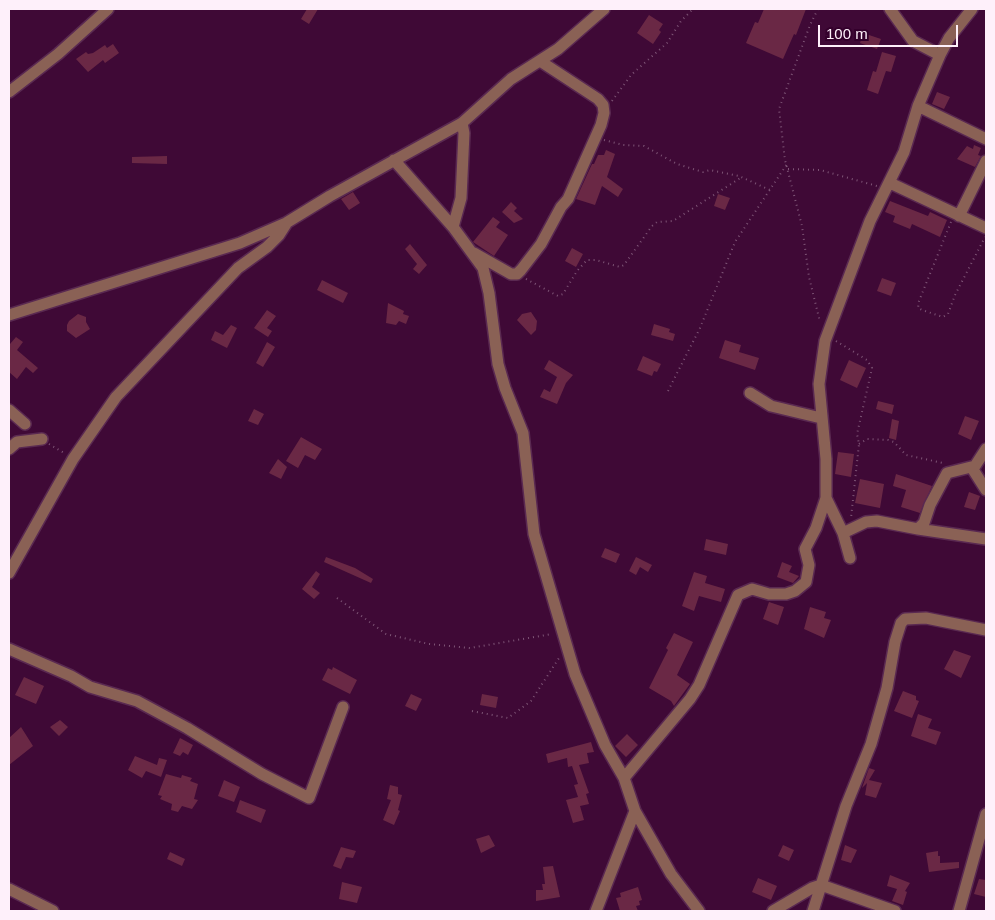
<!DOCTYPE html>
<html>
<head>
<meta charset="utf-8">
<style>
  body { margin:0 }
  #map { position:relative; width:995px; height:920px; overflow:hidden; background:#3f0936; font-family:Arial,sans-serif }
  canvas { display:block }
  .frame { position:absolute; inset:0; border:10px solid #fef0fa; pointer-events:none }
  .scale { position:absolute; left:818px; top:25px; width:140px; height:22px; box-sizing:border-box; border:2px solid #fef0fa; border-top:0; padding-left:6px; font-size:15px; line-height:18px; white-space:nowrap; color:#fef0fa; -webkit-text-stroke:4px #34002c; paint-order:stroke }
</style>
</head>
<body>
<div id="map">
<canvas width="995" height="920"></canvas>
<div class="frame"></div>
<div class="scale">100 m</div>
</div>
<script>
const context = document.querySelector('canvas').getContext('2d');
context.lineJoin = 'round';
function paint(path, color) {
  context.fillStyle = color;
  context.fill(path, 'evenodd');
}
function shape(rows) {
  const path = new Path2D();
  for (const r of rows) {
    path.moveTo(r[0], r[1]);
    for (let i = 2; i < r.length; i += 2) path.lineTo(r[i], r[i + 1]);
  }
  return path;
}
function trace(path, color, width, dash) {
  context.strokeStyle = color;
  context.lineWidth = width;
  context.lineCap = dash ? 'butt' : 'round';
  context.setLineDash(dash || []);
  context.stroke(path);
}
paint(shape([
  [307,9,318,9,309,24,301,19],
  [764,9,806,9,796,35,794,34,783,59,746,43,755,22,758,23],
  [649,15,663,24,659,30,661,32,653,44,637,33],
  [863,33,881,39,877,49,860,43],
  [113,44,119,53,105,63,103,60,88,72,76,59,86,52,88,54,93,53,105,45,107,48],
  [882,52,896,56,891,72,886,71,878,94,867,90,873,71,876,72],
  [937,92,950,97,944,109,932,104],
  [974,145,981,148,978,155,981,156,975,167,957,159,967,146,973,149],
  [606,150,615,154,607,177,623,189,618,197,602,186,595,205,576,199,592,164,594,164,598,155,604,155],
  [167,156,167,164,132,163,132,157],
  [353,192,360,203,349,210,341,199],
  [718,194,730,198,725,210,714,206],
  [890,201,928,216,930,212,947,220,940,237,912,224,910,229,893,222,895,216,885,212],
  [511,202,517,208,514,211,523,219,514,223,502,212],
  [493,217,500,222,496,227,508,235,494,256,473,242],
  [410,244,427,265,419,274,413,269,417,264,405,249],
  [572,248,583,254,576,267,565,261],
  [882,278,896,283,891,296,877,291],
  [322,280,348,293,343,303,317,290],
  [388,303,404,311,403,314,409,316,406,324,399,321,396,325,386,323],
  [267,310,276,316,267,328,272,331,268,337,254,328],
  [531,312,537,321,536,330,531,335,517,320,522,314],
  [78,314,86,317,86,322,90,329,76,338,67,331,67,325,69,321],
  [654,324,670,329,669,332,675,334,673,341,651,335],
  [231,325,237,328,227,348,211,340,215,331,223,335],
  [16,337,23,342,17,350,38,368,33,373,26,367,17,379,9,372,9,343,10,344],
  [725,340,741,345,739,352,759,358,755,370,719,358],
  [267,342,275,347,263,367,256,363],
  [643,356,661,364,657,372,654,371,652,376,637,370],
  [549,360,573,375,566,383,557,404,540,397,544,389,550,392,557,377,544,369],
  [849,360,866,368,857,388,840,380],
  [878,401,894,405,892,414,876,409],
  [254,409,264,414,258,425,248,421],
  [965,416,979,421,971,440,958,434],
  [892,419,899,421,896,440,889,438],
  [301,437,322,449,315,460,305,455,298,468,286,461],
  [838,452,854,454,851,477,835,474],
  [278,459,287,467,281,479,269,473],
  [896,474,932,486,920,513,901,507,906,490,893,486],
  [860,479,884,484,880,508,855,503],
  [969,492,980,496,975,510,964,507],
  [706,539,728,544,726,555,704,550],
  [605,548,620,554,616,563,601,557],
  [326,557,355,568,373,579,371,583,324,562],
  [636,557,652,565,648,572,640,567,636,575,629,571],
  [782,562,792,566,789,572,799,576,793,583,777,577],
  [316,571,320,574,312,587,320,593,314,599,302,589],
  [694,572,707,576,705,583,725,589,721,602,699,596,694,611,682,606],
  [769,602,784,607,778,625,763,619],
  [810,607,826,612,824,618,831,620,824,638,804,629],
  [674,633,693,642,677,675,690,684,674,706,671,701,649,688,668,650,666,648],
  [954,650,971,656,961,678,944,669],
  [333,667,357,680,350,694,322,680,328,668,332,670],
  [24,677,44,686,36,704,15,695],
  [903,691,916,696,916,700,919,701,912,718,894,711],
  [411,694,422,699,416,711,405,706],
  [482,694,498,697,496,708,480,705],
  [918,714,932,719,928,728,941,732,936,745,911,736],
  [60,720,68,727,59,736,50,727],
  [21,727,33,746,9,765,9,738],
  [627,734,638,745,626,757,615,746],
  [180,738,193,745,188,755,183,752,180,756,173,753],
  [591,742,594,752,587,753,589,763,579,765,589,793,586,794,589,804,580,806,584,820,573,823,566,800,578,797,574,785,578,784,572,766,568,767,567,758,548,763,546,754],
  [135,756,157,765,159,758,167,760,161,777,146,771,142,778,128,770],
  [869,768,875,770,869,780,882,783,876,798,865,795,867,783,862,788],
  [166,774,181,778,182,775,192,778,190,781,198,784,194,799,198,800,192,809,182,806,178,812,171,810,172,804,160,799,162,796,158,795],
  [224,780,240,787,234,802,218,796],
  [390,785,398,787,398,794,402,795,398,810,400,811,394,825,383,820,391,800,387,799],
  [240,800,266,810,261,823,236,812],
  [489,835,495,846,481,853,476,839],
  [783,845,794,850,789,861,778,856],
  [845,845,857,850,851,863,841,860],
  [341,847,356,851,353,858,346,857,341,869,333,866],
  [938,851,938,856,940,856,940,863,959,862,959,868,929,872,926,853],
  [170,852,185,859,182,866,167,859],
  [553,866,560,897,536,901,536,890,543,890,542,884,545,884,543,867],
  [890,875,910,883,905,891,907,892,903,905,892,901,897,889,887,886],
  [758,878,777,886,771,900,752,892],
  [979,879,986,880,986,897,974,894],
  [342,882,362,887,357,903,339,899],
  [638,887,642,900,639,901,640,905,636,906,638,911,620,911,616,898,621,897,620,893]
]), '#6a2845');
const minor = shape([
  [890,9,913,41,940,55],
  [9,92,58,54,108,9],
  [918,106,986,139],
  [394,160,453,227,483,268,489,293,498,364,505,388,523,433,534,534,575,674,605,745,624,778,635,811,671,874,699,911],
  [890,183,986,228],
  [959,216,986,161],
  [453,227,461,198,464,133,462,123],
  [474,253,511,274,517,274,521,270,541,244,561,207,568,199,601,125,604,113,603,105,598,99,540,61],
  [9,315,240,243,286,223,330,196,462,123,511,79,558,49,604,9],
  [750,393,771,406,821,418],
  [9,410,25,424],
  [9,449,17,442,42,439],
  [972,468,986,490],
  [826,498,843,533,850,558],
  [918,529,986,539],
  [843,533,866,522,877,521,918,529,924,523,930,505,947,473,975,466,986,449],
  [9,573,73,459,116,397,238,268,267,247,279,235,286,224],
  [9,649,71,676,90,687,137,701,187,728,262,774,309,798,343,707],
  [624,778,690,699,699,685,738,595,752,589,769,594,786,594,795,591,806,582,809,565,805,549,816,528,826,498,826,459,819,384,825,341,870,221,904,152,918,106,940,55,949,38,972,9],
  [9,889,53,911],
  [596,911,635,811],
  [773,911,812,888,821,885,895,911],
  [813,911,846,806,871,744,887,688,895,642,901,623,905,619,926,618,986,630],
  [959,911,986,814]
]);
trace(minor, '#5a2951', 14);
trace(shape([
  [818,9,810,25,779,109,785,160,802,226,809,277,820,322],
  [612,101,631,75,667,43,681,21,693,9],
  [604,140,623,145,644,146,677,164,703,172,710,170,739,176,770,190],
  [788,169,820,170,877,186],
  [951,222,919,301,918,308,922,310,943,317,948,314,955,295,985,237],
  [526,279,558,296,563,294,577,271,587,260,596,260,620,267,624,265,652,226,657,222,673,221,742,177],
  [836,341,867,360,872,368,857,434,859,444,851,518],
  [668,391,700,328,735,242,787,164],
  [49,444,64,453],
  [859,444,867,439,888,440,894,442,906,455,943,463],
  [337,598,386,634,429,644,470,648,552,634],
  [472,711,508,718,531,701,559,658]
]), '#7e5576', 2, [1, 4]);
trace(minor, '#8a6155', 11);
</script>
</body>
</html>
